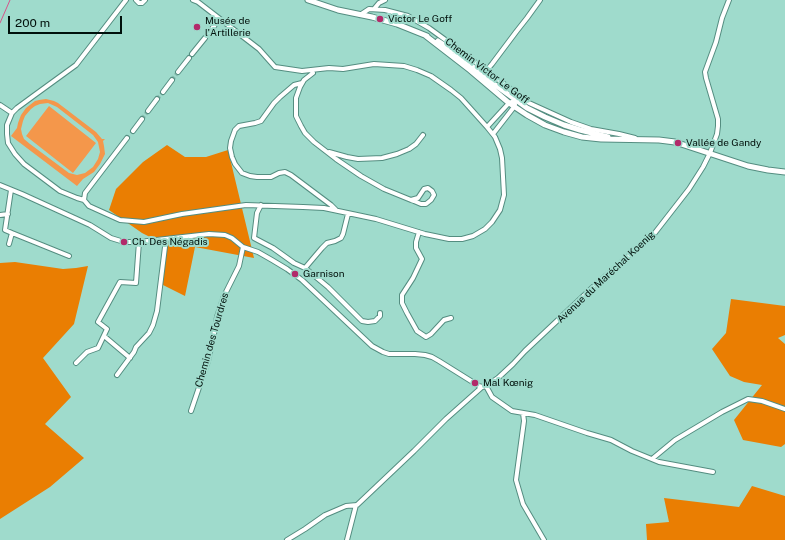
<!DOCTYPE html>
<html>
<head>
<meta charset="utf-8">
<style>
  body { margin:0 }
  #map { position:relative; width:785px; height:540px; overflow:hidden; background:#9fdbcc; font-family:"Public Sans",sans-serif }
  canvas { display:block }
  .scale { position:absolute; left:8px; top:16px; width:114px; height:18px; box-sizing:border-box; border:2px solid #00100b; border-top:0; padding-left:5px; font-size:12px; line-height:14px; white-space:nowrap; color:#00100b; -webkit-text-stroke:3px #9fdbcc; paint-order:stroke }
</style>
</head>
<body>
<div id="map">
<canvas width="785" height="540"></canvas>
<div class="scale">200 m</div>
</div>
<script>
const context = document.querySelector('canvas').getContext('2d');
context.lineJoin = 'round';
function paint(path, color) {
  context.fillStyle = color;
  context.fill(path, 'evenodd');
}
function shape(rows) {
  const path = new Path2D();
  for (const r of rows) {
    path.moveTo(r[0], r[1]);
    for (let i = 2; i < r.length; i += 2) path.lineTo(r[i], r[i + 1]);
  }
  return path;
}
function trace(path, color, width, dash) {
  context.strokeStyle = color;
  context.lineWidth = width;
  context.lineCap = dash ? 'butt' : 'round';
  context.setLineDash(dash || []);
  context.stroke(path);
}
function write(font, color, halo, rows, align = 'center') {
  context.font = font + ' "Public Sans",sans-serif';
  context.lineWidth = 4;
  context.setLineDash([]);
  context.textBaseline = 'middle';
  context.strokeStyle = halo;
  context.fillStyle = color;
  for (const [text, x, y, turn = 0] of rows) {
    context.save();
    context.translate(x, y);
    context.rotate((+turn || 0) * Math.PI / 180);
    context.textAlign = isNaN(turn) ? turn : align;
    if (halo) context.strokeText(text, 0, 0);
    context.fillText(text, 0, 0);
    context.restore();
  }
}
paint(shape([
  [46,99,54,101,58,103,96,132,102,139,105,139,103,141,104,146,105,154,100,164,94,172,83,179,77,186,11,136,17,128,18,123,21,115,26,108,35,101,39,100],
  [48,103,57,107,93,135,98,142,100,152,98,159,93,167,85,173,77,175,69,173,30,144,24,139,22,134,21,129,23,121,25,116,31,109,35,106,40,104],
  [49,106,96,143,73,173,26,136]
]), '#f4974b');
paint(shape([
  [167,145,185,157,206,157,228,150,254,258,195,247,185,296,159,283,164,244,142,233,109,210,116,189,143,162],
  [15,262,63,269,76,268,88,266,74,324,43,358,71,397,45,424,84,458,50,487,0,519,0,263],
  [731,299,785,306,785,335,778,338,785,344,785,444,781,447,743,440,734,420,762,385,744,382,730,376,712,349,726,333],
  [752,486,785,496,785,540,647,540,646,524,669,522,664,498,739,507]
]), '#ea7e02');
trace(shape([
  [0,23,10,0]
]), '#d5558a', 1);
trace(shape([
  [172,80,178,72],
  [157,99,163,92],
  [142,119,148,111]
]), '#87bdaf', 4, [4, 2]);
const minor = shape([
  [136,0,139,3,142,3,145,0],
  [193,0,198,2,259,49,275,67,302,71,311,70,313,73,304,80,300,87,296,98,296,116,301,126,305,133,314,142,336,159,361,176,384,189,411,200,414,201,421,204,426,204,431,200,434,195,432,191,428,188,424,189,418,198,411,200],
  [374,9,379,3,385,0],
  [360,15,369,9,385,10,408,16,429,28,451,44,529,103,571,122,591,129,619,134,635,138],
  [209,33,219,19],
  [192,54,205,38],
  [486,71,492,64,516,32,527,18,540,0],
  [178,72,189,58],
  [302,83,294,85,280,97,274,103,261,121,255,123,239,126,235,130,231,141,230,148,232,157,235,164,242,173,250,176,257,177,271,177,279,173,285,172,291,175,331,205,336,210],
  [163,92,172,80],
  [0,105,12,113,7,125,7,134,8,143,15,154,24,164,60,191,77,198,84,200],
  [148,111,157,99],
  [12,113,17,108,32,97,76,65,126,0],
  [487,127,509,103,516,100],
  [133,131,142,119],
  [493,134,514,107,515,104],
  [127,138,85,193,84,200,89,206,120,220,144,222,182,214,246,205,303,207,324,208,376,219,425,234,449,239,462,239,473,236,485,229,492,222,500,210,504,195,502,158,500,149,495,137,487,127,461,98,451,90,431,76,417,70,404,66,374,64,343,69,329,68,311,70],
  [329,152,347,157,358,159,382,158,397,154,409,149,416,144,423,135],
  [0,185,22,194,90,225,111,238,124,242,139,242,209,234,225,235,232,238,243,247,258,252,272,260,287,269,302,280,372,346,383,352,389,354,415,354,425,355,432,357,439,361,479,386,482,387,486,386],
  [261,205,257,213,254,238,273,248,294,263,305,268],
  [348,214,343,234,341,238,335,241,327,243,322,248,305,268,328,287,362,321,368,322,375,321,380,316,380,313],
  [0,215,8,214],
  [419,232,416,242,416,248,422,259,413,278,402,295,402,303,407,313,417,331,426,337,431,334,444,320,451,318],
  [12,233,69,256],
  [9,244,12,233,5,230,11,190],
  [104,336,130,358],
  [76,363,87,352,98,348,107,329,98,322,120,282,136,283,139,242],
  [117,375,134,352,136,347,149,333,153,325,157,311,166,239],
  [486,386,498,378,513,364,525,351,593,287,654,234,689,189,703,167,710,153,717,134,718,126,718,119,706,78,705,72,716,42,722,18,729,0],
  [486,386,492,397,512,411,535,415,587,433,611,440,632,451,659,462,713,472],
  [191,411,208,361,214,334,217,317,224,296,239,266,243,247],
  [523,413,524,421,516,480,523,504,544,540],
  [652,459,675,440,722,412,748,399,762,401,785,409],
  [287,540,305,529,325,515,346,506,357,505,414,451,446,419,482,387],
  [347,540,356,505]
]);
const tertiary = shape([
  [308,0,338,10,372,17,397,24,427,36],
  [426,36,470,70,509,103,527,115,545,125,564,132,582,137,601,139,659,140,675,142,748,166,768,170,785,172],
  [438,41,455,52,487,79,527,108,545,117,564,125,580,130,608,137]
]);
trace(minor, '#548d80', 6);
trace(tertiary, '#548d80', 7);
trace(minor, '#fff', 4);
trace(tertiary, '#fff', 5);
for (const [x, y, r, color] of [
  [380,19,4,"#b22a6a"],
  [197,27,4,"#b22a6a"],
  [678,143,4,"#b22a6a"],
  [124,242,4,"#b22a6a"],
  [295,274,4,"#b22a6a"],
  [475,383,4,"#b22a6a"]
]) {
  const dot = new Path2D();
  dot.arc(x, y, r, 0, 2 * Math.PI);
  context.fillStyle = color;
  context.fill(dot);
  trace(dot, '#9fdbcc', 1.5);
}
write('10px', '#00100b', '#9fdbcc', [
  ["Victor Le Goff",388,19],
  ["Musée de",205,21],
  ["l'Artillerie",205,33],
  ["Vallée de Gandy",686,143],
  ["Ch. Des Négadis",132,242],
  ["Garnison",303,274],
  ["Mal Kœnig",483,383]
], 'left');
write('10px', '#00100b', '#9fdbcc', [
  ["Chemin Victor Le Goff",487,71,37],
  ["Avenue du Maréchal Koenig",606,277,-43],
  ["Chemin des Tourdres",212,340,-74]
]);
</script>
</body>
</html>
